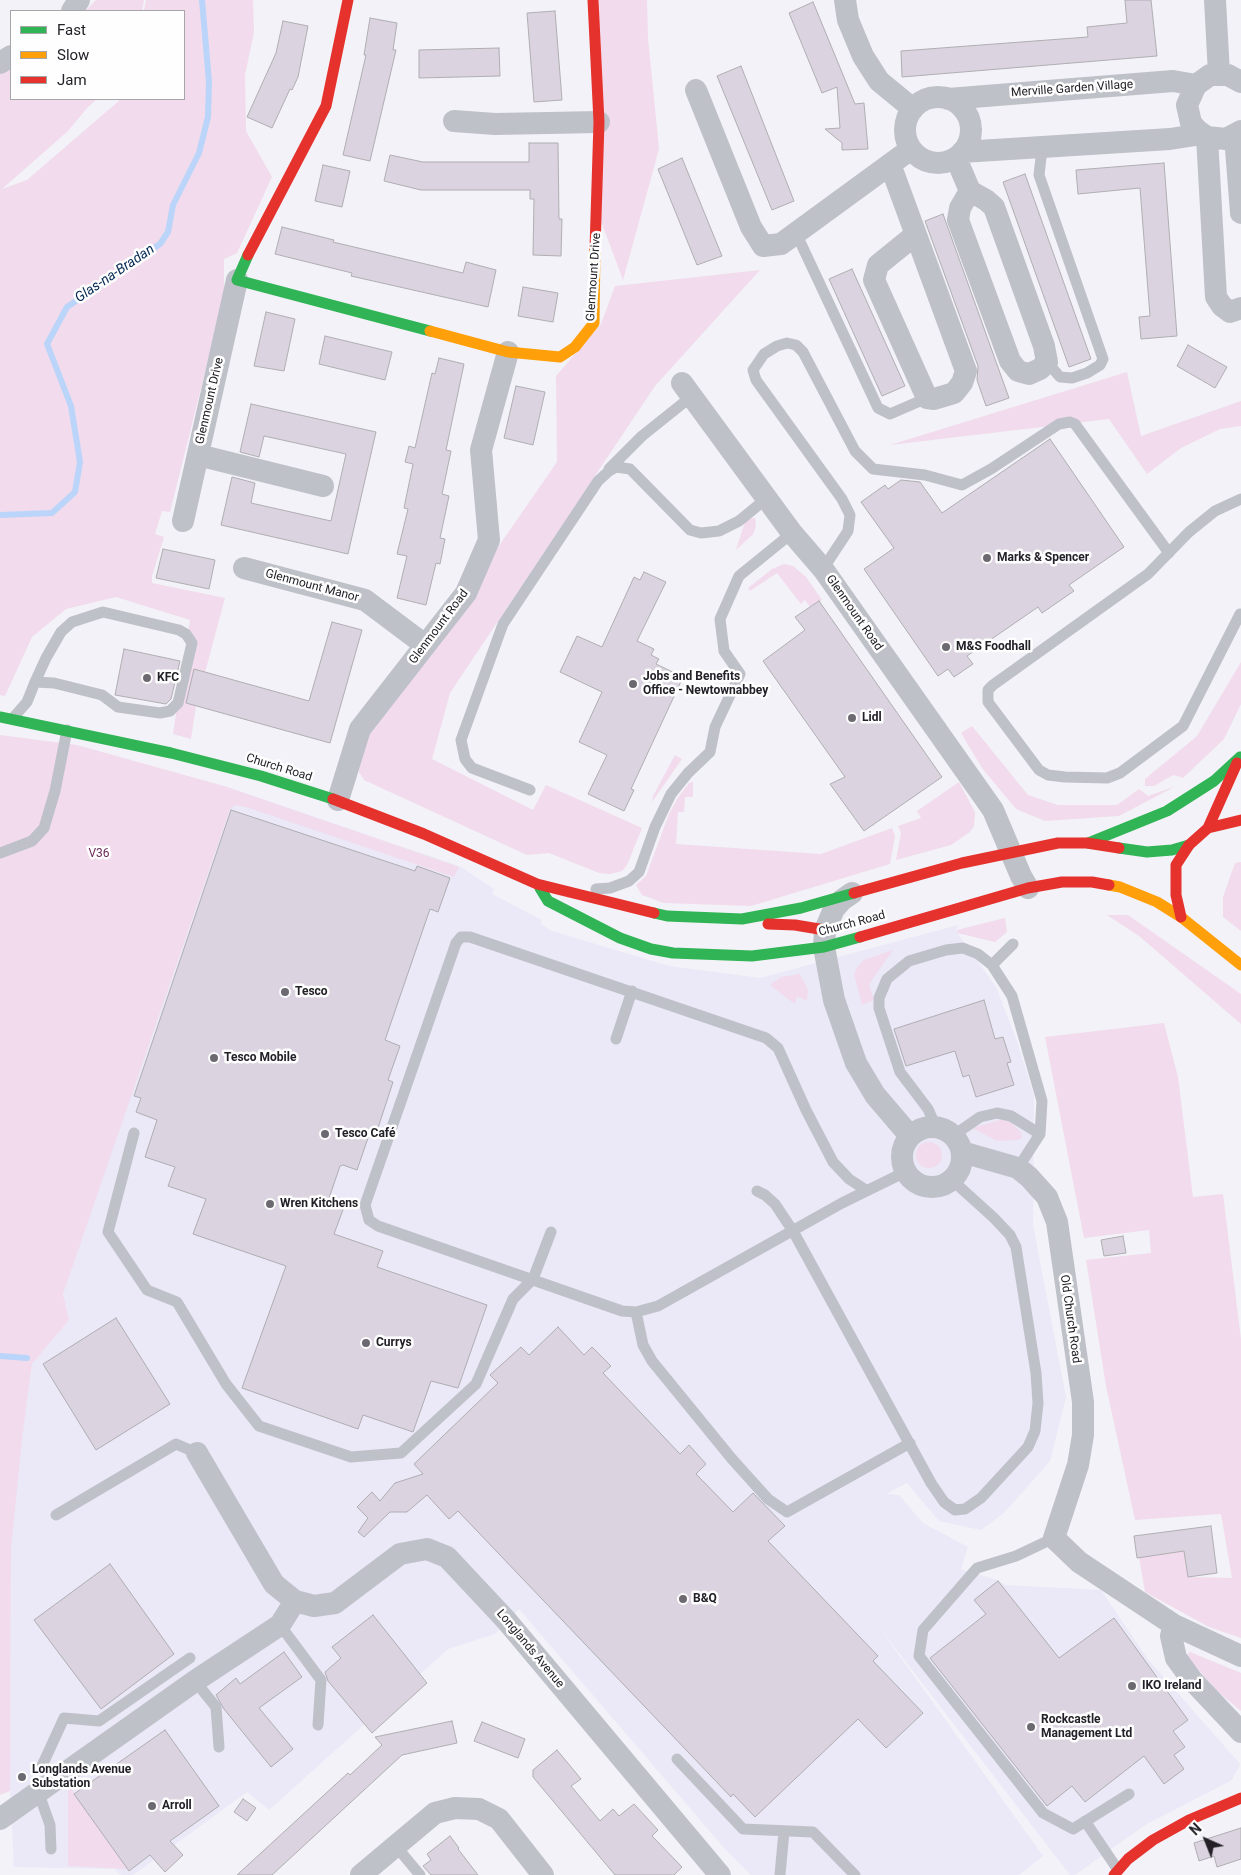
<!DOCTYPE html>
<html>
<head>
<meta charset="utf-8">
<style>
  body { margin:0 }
  #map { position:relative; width:1241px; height:1875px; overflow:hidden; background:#f3f2f8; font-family:Roboto,sans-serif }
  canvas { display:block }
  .legend { position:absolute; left:10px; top:10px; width:175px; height:90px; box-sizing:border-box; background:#fefefe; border:1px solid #a6a6a8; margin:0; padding:6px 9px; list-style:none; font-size:15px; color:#232127 }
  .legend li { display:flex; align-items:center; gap:10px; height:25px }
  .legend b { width:25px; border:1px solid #a6a6a8 }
  .north { position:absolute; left:1181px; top:1815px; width:50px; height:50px; -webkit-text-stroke:4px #fefefe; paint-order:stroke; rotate:316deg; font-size:14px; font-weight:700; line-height:20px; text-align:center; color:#232127 }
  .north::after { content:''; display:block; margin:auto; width:18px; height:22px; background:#232127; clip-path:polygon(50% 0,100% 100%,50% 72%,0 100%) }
</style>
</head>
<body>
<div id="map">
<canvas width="1241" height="1875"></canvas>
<ul class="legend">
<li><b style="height:6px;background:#30b455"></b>Fast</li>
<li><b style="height:6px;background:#ff9f0a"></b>Slow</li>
<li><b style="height:6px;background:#e5322d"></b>Jam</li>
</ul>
<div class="north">N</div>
</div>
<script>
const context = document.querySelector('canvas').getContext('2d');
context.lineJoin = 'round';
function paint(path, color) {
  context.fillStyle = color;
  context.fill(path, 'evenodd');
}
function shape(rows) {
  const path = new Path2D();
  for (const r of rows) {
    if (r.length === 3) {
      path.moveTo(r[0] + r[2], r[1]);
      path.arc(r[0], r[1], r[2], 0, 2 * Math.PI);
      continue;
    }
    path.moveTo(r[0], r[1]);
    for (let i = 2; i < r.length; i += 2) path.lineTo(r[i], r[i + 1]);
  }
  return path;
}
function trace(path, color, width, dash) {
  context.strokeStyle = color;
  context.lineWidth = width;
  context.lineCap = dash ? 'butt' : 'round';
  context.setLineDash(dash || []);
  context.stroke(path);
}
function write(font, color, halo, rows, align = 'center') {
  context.font = font + ' Roboto,sans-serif';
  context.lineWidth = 5;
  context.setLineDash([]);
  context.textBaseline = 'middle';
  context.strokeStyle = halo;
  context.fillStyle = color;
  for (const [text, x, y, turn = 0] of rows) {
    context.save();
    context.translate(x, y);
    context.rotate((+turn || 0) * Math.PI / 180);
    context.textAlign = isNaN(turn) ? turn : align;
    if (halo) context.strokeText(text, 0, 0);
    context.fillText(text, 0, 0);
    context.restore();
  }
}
paint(shape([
  [224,786,459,866,494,889,492,894,542,920,540,924,552,931,669,966,760,978,958,925,956,931,996,987,1017,1041,1034,1096,1033,1225,1066,1397,1050,1461,1004,1513,981,1530,939,1521,907,1483,886,1494,899,1495,923,1523,968,1547,961,1569,997,1580,1006,1585,1101,1590,1147,1658,1240,1764,1232,1780,1145,1825,1075,1875,1070,1875,876,1623,1043,1856,1019,1875,751,1875,725,1849,519,1609,495,1634,448,1649,269,1810,247,1792,133,1875,121,1875,115,1869,14,1867,10,1791,11,1511,32,1364,69,1320,63,1294]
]), '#ebe8f7');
paint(shape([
  [96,0,144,0,142,11,85,11],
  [146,0,253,0,254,32,245,75,246,131,272,177,237,253,224,259,224,296,170,512,162,511,155,534,164,537,152,576,152,583,225,598,196,706,191,739,173,734,190,620,116,597,66,609,32,637,5,696,0,695,0,73,11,66,11,99,97,99,87,108,68,131,2,189,27,180,121,99,184,99,184,11,144,11],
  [599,0,647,0,648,38,659,149,623,280,598,213],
  [760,270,655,386,450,693,432,759,533,810,546,785,642,828,627,865,622,871,610,874,599,873,549,853,527,855,364,780,359,772,361,745,557,462,556,376,601,324,615,286],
  [1127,372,1141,436,1241,401,1241,426,1220,429,1181,448,1147,474,1109,419,890,445],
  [755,518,756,526,753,534,736,550,746,519],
  [784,564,793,566,806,577,822,600,810,607,805,600,801,604,777,573,750,591,748,588,772,569],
  [1241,662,1241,704,1224,739,1183,778,1173,775,1154,786,1145,786,1145,779,1197,736],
  [972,726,1028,795,1058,805,1117,805,1139,789,1148,796,1176,786,1119,816,1045,821,1016,809,982,768,961,733],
  [0,735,77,745,224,786,459,867,454,877,246,807,235,805,230,809,63,1294,69,1320,32,1364,22,1438,11,1549,10,1791,0,1795],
  [675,755,682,759,652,802,653,796],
  [693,782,693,797,685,797,684,812,678,812,676,844,821,854,892,828,895,836,890,864,751,906,664,903,642,895,636,885,646,876,669,814,677,799,689,783],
  [959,782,975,812,974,826,970,832,951,845,896,860,901,833,898,826,921,818,917,811],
  [1241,862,1241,931,1223,917,1223,897,1235,863],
  [1107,915,1128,915,1241,994,1241,1024,1139,936],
  [1005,918,1007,932,995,942,957,933,957,930],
  [893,950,869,984,874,1000,862,1005,854,974,859,965,864,960],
  [800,974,808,990,807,1001,797,996,795,1004,770,985,781,977],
  [1164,1023,1178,1077,1193,1197,1223,1194,1241,1339,1241,1638,1209,1627,1145,1592,1139,1557,1184,1551,1188,1577,1232,1578,1221,1514,1135,1520,1106,1386,1086,1260,1151,1253,1149,1230,1084,1238,1045,1037],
  [1008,1118,1021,1133,1022,1138,1018,1140,997,1141,972,1128],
  [929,1155,13],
  [1190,1652,1241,1673,1241,1711,1217,1691,1202,1674,1189,1659,1187,1655],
  [71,1788,127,1869,68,1866,68,1791]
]), '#f1dbec');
trace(shape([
  [0,515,52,513,75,492,80,462,71,406,47,344,67,307,160,244,168,232,173,205,199,153,208,117,209,82,202,0],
  [0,1356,27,1358]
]), '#bad5f9', 6);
const building = shape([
  [1125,0,1151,0,1157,56,902,77,901,51,1088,37,1087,27,1127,23,1125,0],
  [813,2,855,104,864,103,868,149,842,150,842,143,825,129,840,128,837,87,822,93,789,13,813,2],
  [555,11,562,100,534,102,527,13,555,11],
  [370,18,397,23,393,50,396,50,370,161,343,155,366,55,364,55,370,18],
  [283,21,308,26,298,77,292,90,290,89,272,128,247,117,276,53,283,21],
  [499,48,500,76,419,78,419,50,499,48],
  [741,66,794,201,772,210,717,76,741,66],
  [529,143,558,143,559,219,562,219,561,256,533,255,534,199,530,199,530,190,421,190,384,181,390,155,423,162,529,162,529,143],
  [682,158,722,256,697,265,658,169,682,158],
  [1164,163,1177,336,1141,339,1139,317,1150,316,1140,188,1078,194,1076,170,1164,163],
  [323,165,350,171,342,207,315,201,323,165],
  [1025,174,1091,359,1069,367,1003,182,1025,174],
  [943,214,1009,398,986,406,977,380,978,366,925,221,943,214],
  [282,227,334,240,333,242,463,273,466,262,496,270,488,307,351,276,352,273,275,254,282,227],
  [852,269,905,386,882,396,829,279,852,269],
  [523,287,558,293,553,322,518,316,523,287],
  [266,312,295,319,284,371,254,366,266,312],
  [325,336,392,352,385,380,319,364,325,336],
  [1188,345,1227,367,1215,388,1177,366,1188,345],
  [439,358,464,364,446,450,451,451,442,494,449,496,440,538,445,539,440,564,436,563,426,605,397,598,407,556,397,554,408,509,404,508,413,464,405,462,409,446,415,448,432,373,435,374,439,358],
  [516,386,545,392,533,445,504,438,516,386],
  [251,404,376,432,348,554,221,525,232,477,255,483,251,503,331,521,346,454,264,436,259,457,240,452,251,404],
  [1050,439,1124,547,1069,585,1074,591,1042,613,1038,607,967,656,973,664,954,677,948,669,938,676,864,569,894,548,861,502,885,485,888,489,901,480,920,482,942,513,1050,439],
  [163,549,215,560,209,589,156,578,163,549],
  [644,572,666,582,637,641,654,649,651,655,659,659,656,664,683,677,631,789,634,790,624,811,588,794,607,755,579,742,602,692,560,672,577,636,602,647,634,577,640,580,644,572],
  [819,601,942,777,864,831,830,784,845,777,763,661,805,630,795,617,819,601],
  [332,622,362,630,330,743,186,703,194,669,309,701,332,622],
  [124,649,180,661,171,699,166,704,115,695,124,649],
  [231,810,415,871,417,866,450,878,438,912,430,909,385,1040,400,1046,388,1080,393,1082,375,1137,369,1135,357,1170,343,1165,340,1166,328,1201,344,1207,334,1234,383,1251,377,1267,487,1305,458,1388,431,1381,413,1432,363,1415,358,1429,242,1388,286,1266,193,1234,206,1199,168,1186,175,1167,145,1157,157,1120,136,1112,141,1098,134,1096,231,810],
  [984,1000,995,1039,1003,1037,1011,1062,1007,1063,1014,1085,976,1097,969,1075,963,1077,955,1051,906,1066,894,1029,984,1000],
  [1123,1236,1126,1253,1104,1256,1101,1240,1123,1236],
  [116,1318,170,1404,96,1450,43,1364,116,1318],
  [558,1327,584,1355,592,1347,611,1366,603,1373,680,1454,689,1445,706,1464,696,1474,733,1512,753,1493,785,1526,768,1541,878,1656,873,1661,923,1713,886,1748,858,1719,755,1817,733,1794,731,1797,458,1511,449,1519,427,1495,407,1512,390,1512,364,1537,358,1532,368,1518,357,1507,372,1492,380,1501,395,1483,423,1474,414,1464,498,1383,490,1375,521,1347,529,1355,558,1327],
  [1211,1526,1217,1573,1188,1577,1184,1551,1137,1558,1134,1536,1211,1526],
  [110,1564,174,1654,101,1709,34,1620,110,1564],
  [998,1581,1059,1658,1114,1618,1188,1720,1173,1731,1185,1747,1174,1755,1184,1769,1164,1784,1144,1756,1085,1802,1072,1786,1047,1806,930,1658,986,1614,974,1600,998,1581],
  [373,1615,427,1683,372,1733,328,1681,325,1672,341,1658,332,1647,373,1615],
  [284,1652,302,1677,259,1708,293,1749,271,1767,224,1709,216,1695,236,1678,240,1684,284,1652],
  [452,1721,457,1743,402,1755,272,1875,237,1875,348,1773,350,1775,382,1745,375,1737,452,1721],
  [482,1722,525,1739,518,1758,474,1741,482,1722],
  [165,1730,219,1806,170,1841,183,1855,165,1872,150,1855,129,1871,74,1794,165,1730],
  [557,1750,581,1779,571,1786,600,1821,613,1809,619,1816,634,1804,658,1830,652,1836,682,1867,674,1875,615,1875,533,1777,533,1770,557,1750],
  [243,1799,256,1808,247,1821,234,1812,243,1799],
  [1241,1828,1241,1859,1217,1867,1214,1856,1199,1861,1194,1843,1241,1828],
  [450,1836,459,1848,458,1849,478,1875,431,1875,423,1866,431,1860,427,1854,450,1836]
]);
paint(building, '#dbd3df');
trace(building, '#afaeb2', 1);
trace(shape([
  [1042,149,1039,175,1103,359,1100,365,1087,373,1072,378,1060,377,1047,362],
  [796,233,878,408,890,414,927,398],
  [609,469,642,436,692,396],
  [823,569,848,531,850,515,842,499,756,380,753,370,764,354,777,346,787,343,796,345,803,352,855,451,873,469,925,475,962,485,991,469,1059,424,1070,422,1075,424,1169,553],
  [1240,614,1183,726,1120,773,1107,778,1065,777,1048,775,1039,770,988,702,988,690,993,685,1148,574,1189,532,1215,511,1241,499],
  [13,718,27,702,35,682,46,658,61,632,72,622,103,612,179,630,186,634,192,643,178,703,170,711,160,713,118,707,102,695,54,683,35,682],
  [530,790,472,768,465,759,461,740,503,624,598,481,609,471,616,467,630,469,690,530,701,533,719,531,739,521,767,498],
  [0,853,32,841,44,828,55,791,67,730],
  [596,889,610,888,629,881,639,872,655,827,671,794,688,773,710,752,715,727,740,674,724,651,720,619,739,576,792,533],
  [992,965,1013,944],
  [616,1039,632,991],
  [936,1127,928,1109,900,1072,879,1008,879,998,887,979,909,961,946,950,963,948,978,954,992,965,1012,996,1042,1101,1040,1134,1018,1168],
  [134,1133,108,1232,147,1290,177,1302,226,1384,259,1426,351,1457,401,1453,476,1384,513,1299,533,1279,551,1232],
  [954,1135,980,1117,997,1113,1011,1116,1040,1134],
  [866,1190,849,1179,833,1162,806,1110,778,1048,766,1038,470,937,461,937,456,943,365,1205,369,1220,378,1226,622,1311,636,1312,658,1306,842,1203,905,1172],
  [757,1191,765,1195,775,1204,793,1231,931,1483,944,1502,955,1510,965,1509,981,1498,1028,1447,1035,1431,1038,1403,1036,1373,1016,1247,1010,1235,994,1218,952,1180],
  [636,1312,643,1345,652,1361,732,1459,768,1499,787,1512,910,1443],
  [56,1515,176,1444,197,1453],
  [1054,1538,1016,1556,977,1568,923,1630,919,1656,1043,1813,1073,1829,1129,1794],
  [280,1625,321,1680,318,1725],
  [195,1681,216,1707,219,1747],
  [677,1759,743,1829,813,1832,855,1875],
  [41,1768,64,1718,99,1721,190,1658],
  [38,1791,50,1825,51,1849],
  [1085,1821,1118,1870],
  [395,1845,420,1875],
  [780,1875,784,1831]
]), '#bfc1c9', 11);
trace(shape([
  [845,0,848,20,863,56,879,81,913,109],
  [1215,0,1219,74],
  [72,11,79,0],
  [0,63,11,56],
  [1241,82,1228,75,1210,75,1196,85,1187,105,1191,123,1197,130,1207,137,1226,139,1241,131],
  [696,90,751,227,763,246,781,244,911,149],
  [938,130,33],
  [948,99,1173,81,1196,85],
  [454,121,495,124,599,122],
  [1235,136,1241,213],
  [1207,137,1216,297,1222,306,1230,312,1241,308],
  [962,152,1170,139,1202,134],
  [956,158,970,191,986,200,994,207,1044,346,1047,362,1040,369,1029,374,1018,371,1010,361,958,220,960,208,970,191],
  [890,164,966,371,962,383,954,393,934,399,927,398,874,280,878,265,915,235],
  [682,383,792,533,823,569,993,810,1021,876,1028,888],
  [198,455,323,486],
  [183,521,237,280],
  [244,568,365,600,425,645],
  [338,800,360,729,466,593,489,540,481,450,508,352],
  [852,893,842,900,834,909,825,930,824,947,834,1000,856,1063,875,1095,910,1136],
  [932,1157,30],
  [962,1152,1018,1168,1029,1177,1047,1197,1057,1222,1083,1402,1083,1435,1078,1465,1054,1538,1079,1562,1174,1625,1241,1656],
  [197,1453,274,1584,295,1601,314,1606,335,1603,400,1554,427,1549,447,1557,506,1620,720,1875],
  [1174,1625,1171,1636,1176,1658,1192,1680,1241,1732],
  [0,1819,195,1681,280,1625,295,1601],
  [361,1875,435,1813,455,1808,479,1809,499,1819,543,1875]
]), '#bfc1c9', 22);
trace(shape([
  [248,255,237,280,430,331],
  [0,717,171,753,261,776,333,799],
  [1088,843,1167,811,1214,781,1240,757],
  [1119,848,1147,852,1172,850,1189,845],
  [540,888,548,901,620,938,651,949,673,953,752,956,824,947,860,937],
  [654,913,667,916,742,919,801,908,854,893]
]), '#30b455', 11);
trace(shape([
  [430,331,508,352,560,357,575,347,594,323,595,249],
  [1109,885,1120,887,1157,902,1181,917,1241,965]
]), '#ff9f0a', 11);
trace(shape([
  [593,0,599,122,595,249],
  [248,255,326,106,348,0],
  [333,799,424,834,537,884,654,913],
  [1208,828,1237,763],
  [854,893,962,863,1058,843,1087,843,1119,848],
  [1181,917,1176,895,1176,865,1189,845,1208,828,1241,820],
  [768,924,795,925,825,930],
  [860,937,1028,888,1062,882,1092,882,1109,885],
  [1114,1875,1128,1859,1153,1840,1189,1820,1241,1798]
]), '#e5322d', 11);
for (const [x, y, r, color] of [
  [987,558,5,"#6c6a70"],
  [946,647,5,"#6c6a70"],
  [147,678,5,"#6c6a70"],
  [633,684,5,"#6c6a70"],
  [852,718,5,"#6c6a70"],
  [285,992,5,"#6c6a70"],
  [214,1058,5,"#6c6a70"],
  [325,1134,5,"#6c6a70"],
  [270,1204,5,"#6c6a70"],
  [366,1343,5,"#6c6a70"],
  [683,1599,5,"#6c6a70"],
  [1132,1686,5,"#6c6a70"],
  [1031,1727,5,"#6c6a70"],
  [22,1777,5,"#6c6a70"],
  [152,1806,5,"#6c6a70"]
]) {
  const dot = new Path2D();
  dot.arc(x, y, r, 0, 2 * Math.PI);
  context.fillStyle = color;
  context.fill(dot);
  trace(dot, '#fefefe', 2);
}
write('12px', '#232127', '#fefefe', [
  ["Merville Garden Village",1072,89,-4],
  ["Glenmount Drive",594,277,-86],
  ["Glenmount Drive",210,401,-77],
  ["Glenmount Manor",312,586,15],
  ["Glenmount Road",854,613,55],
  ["Glenmount Road",439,627,-53],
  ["Church Road",279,768,17],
  ["Church Road",852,924,-15],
  ["Old Church Road",1070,1319,82],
  ["Longlands Avenue",530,1649,50]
]);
write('bold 12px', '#232127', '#fefefe', [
  ["Marks & Spencer",997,558],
  ["M&S Foodhall",956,647],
  ["Jobs and Benefits",643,677],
  ["Office - Newtownabbey",643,691],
  ["KFC",157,678],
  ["Lidl",862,718],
  ["Tesco",295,992],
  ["Tesco Mobile",224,1058],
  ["Tesco Café",335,1134],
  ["Wren Kitchens",280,1204],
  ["Currys",376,1343],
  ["B&Q",693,1599],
  ["IKO Ireland",1142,1686],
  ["Rockcastle",1041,1720],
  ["Management Ltd",1041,1734],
  ["Longlands Avenue",32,1770],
  ["Substation",32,1784],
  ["Arroll",162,1806]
], 'left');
write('12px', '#6b2b5a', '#fefefe', [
  ["V36",99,854]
]);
write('italic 14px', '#032954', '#fefefe', [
  ["Glas-na-Bradan",115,274,-34]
]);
</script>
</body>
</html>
